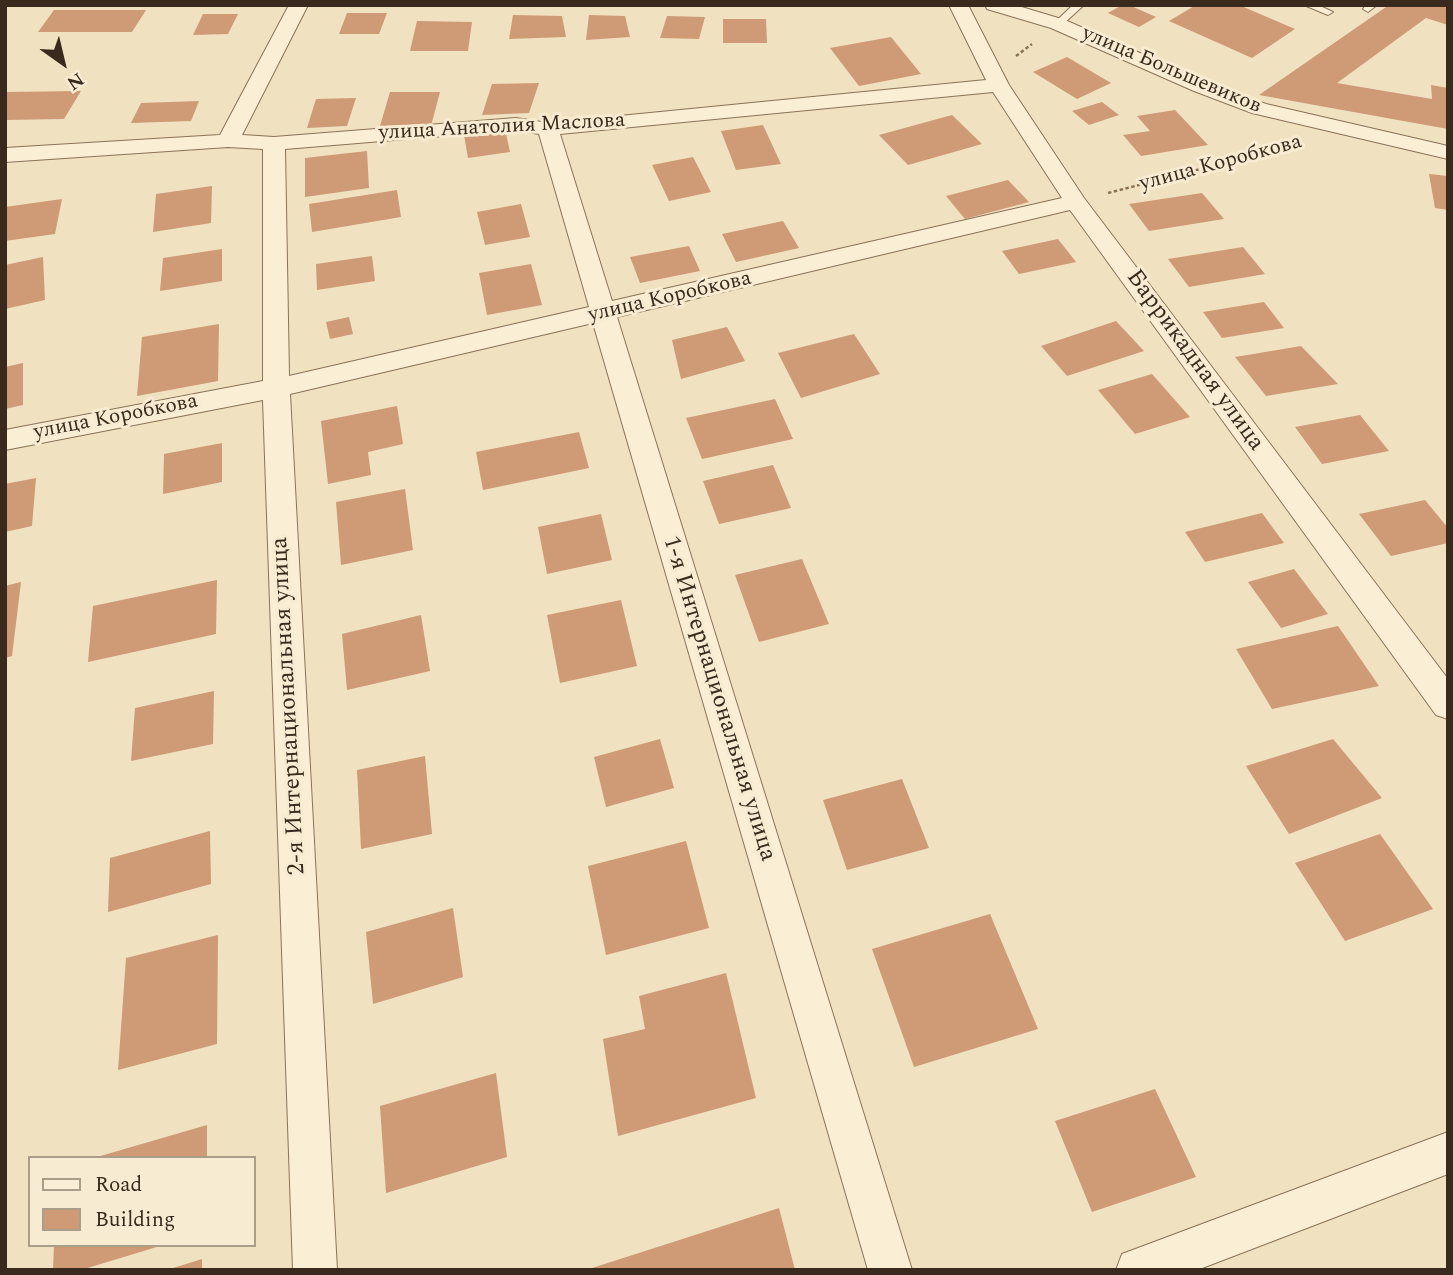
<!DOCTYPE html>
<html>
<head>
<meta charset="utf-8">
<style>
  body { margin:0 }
  #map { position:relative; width:1453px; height:1275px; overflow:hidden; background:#f0e1c1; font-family:Spectral,serif }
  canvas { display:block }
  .frame { position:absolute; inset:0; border:7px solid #392a1d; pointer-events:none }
  .legend { position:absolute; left:28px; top:1156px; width:228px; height:91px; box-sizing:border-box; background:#f7ebd1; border:2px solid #ab9e89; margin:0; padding:9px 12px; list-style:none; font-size:21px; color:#392a1d }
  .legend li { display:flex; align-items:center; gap:14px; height:35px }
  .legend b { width:35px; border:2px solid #ab9e89 }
  .north { position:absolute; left:28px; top:28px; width:70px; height:70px; -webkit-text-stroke:5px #f7ebd1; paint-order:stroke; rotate:146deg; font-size:19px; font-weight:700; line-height:28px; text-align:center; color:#392a1d }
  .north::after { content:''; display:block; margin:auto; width:24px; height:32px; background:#392a1d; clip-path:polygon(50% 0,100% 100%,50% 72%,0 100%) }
</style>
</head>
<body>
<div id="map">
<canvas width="1453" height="1275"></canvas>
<div class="frame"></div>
<ul class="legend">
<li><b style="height:9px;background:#faeed5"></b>Road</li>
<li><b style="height:19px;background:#cf9a76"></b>Building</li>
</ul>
<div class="north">N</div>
</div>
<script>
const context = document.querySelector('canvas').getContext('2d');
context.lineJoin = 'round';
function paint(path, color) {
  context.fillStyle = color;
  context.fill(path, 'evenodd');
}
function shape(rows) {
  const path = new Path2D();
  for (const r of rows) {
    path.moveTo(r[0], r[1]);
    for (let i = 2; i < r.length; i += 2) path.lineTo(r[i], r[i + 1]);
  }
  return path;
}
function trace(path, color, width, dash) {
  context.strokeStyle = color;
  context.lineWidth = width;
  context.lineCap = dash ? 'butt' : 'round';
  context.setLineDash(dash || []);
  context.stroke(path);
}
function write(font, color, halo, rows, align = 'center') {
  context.font = font + ' Spectral,serif';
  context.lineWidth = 6;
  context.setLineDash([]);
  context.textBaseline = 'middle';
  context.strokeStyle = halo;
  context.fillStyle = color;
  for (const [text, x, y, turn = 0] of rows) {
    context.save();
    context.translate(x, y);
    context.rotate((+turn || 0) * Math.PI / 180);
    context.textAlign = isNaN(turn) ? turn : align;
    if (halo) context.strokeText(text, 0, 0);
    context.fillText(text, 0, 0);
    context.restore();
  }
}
paint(shape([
  [1122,5,1129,5,1156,17,1139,27,1108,13],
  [1196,5,1239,5,1295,29,1252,58,1169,21],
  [1389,5,1448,5,1448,25,1426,18,1337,83,1432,99,1431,85,1448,88,1448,129,1259,95],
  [54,10,146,10,132,32,38,32],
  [347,13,387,13,379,34,339,34],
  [203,14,238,14,228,34,193,35],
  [513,15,562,16,566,37,509,39],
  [589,15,625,16,630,37,586,40],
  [667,16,705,17,699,39,660,38],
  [723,19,766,19,767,43,723,43],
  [417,21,472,22,468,51,410,51],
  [891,37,921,74,859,86,830,48],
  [1067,57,1111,83,1077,99,1033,72],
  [539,83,529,113,482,115,492,84],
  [81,91,64,119,5,120,5,92],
  [390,92,440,92,431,126,380,126],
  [356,98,347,126,307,128,316,99],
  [199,101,191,121,131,123,141,103],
  [1102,102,1119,115,1089,125,1072,111],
  [1175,110,1208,145,1141,156,1123,135,1150,131,1137,116],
  [952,115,982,144,908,165,879,135],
  [763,125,781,164,736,170,721,131],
  [505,129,510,152,468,158,464,135],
  [367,151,369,188,305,197,305,158],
  [693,157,711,192,669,201,652,165],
  [1429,174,1448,176,1448,210,1435,208],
  [1008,180,1029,202,965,219,946,196],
  [212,186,211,223,153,232,156,194],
  [397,190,401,217,312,232,309,204],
  [1202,193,1224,219,1149,231,1129,204],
  [62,199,55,234,5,241,5,207],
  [521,204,530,237,485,245,477,212],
  [783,221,799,248,736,262,722,234],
  [1058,239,1076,262,1019,274,1002,251],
  [689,246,700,271,640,283,630,257],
  [1243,247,1265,274,1189,287,1168,259],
  [222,249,222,281,160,291,163,258],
  [372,256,375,281,317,290,316,264],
  [43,257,45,300,5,309,5,265],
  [531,264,542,305,487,315,479,273],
  [1264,302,1284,328,1222,338,1203,312],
  [349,317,353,334,330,339,326,322],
  [1116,321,1144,351,1067,376,1041,346],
  [219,324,218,381,137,396,142,337],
  [727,327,745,361,681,379,672,340],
  [854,334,880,374,801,398,778,353],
  [1301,346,1338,384,1266,396,1235,357],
  [23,363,23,405,5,409,5,367],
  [1152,374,1190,417,1135,434,1098,390],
  [775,399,793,439,702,459,686,418],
  [397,406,403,444,368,452,371,475,328,484,321,421],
  [1360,415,1389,451,1322,464,1295,427],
  [579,432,589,468,483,490,476,452],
  [222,443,222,482,163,494,164,454],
  [773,465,791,508,719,524,703,481],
  [36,478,32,526,5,532,5,484],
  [405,489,413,550,341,565,336,502],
  [1425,500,1448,528,1448,543,1391,556,1359,514],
  [1262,513,1284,543,1205,562,1185,532],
  [601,514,612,560,547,574,538,527],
  [802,559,829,624,759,642,735,575],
  [1294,569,1328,614,1281,628,1248,582],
  [217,580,216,634,88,662,93,606],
  [21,582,12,656,5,658,5,586],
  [621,600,637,666,560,683,547,615],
  [421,615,430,671,347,690,342,634],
  [1338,626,1379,686,1272,709,1236,649],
  [214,691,213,744,131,761,135,708],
  [660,739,674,788,606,807,594,757],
  [1333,739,1382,798,1289,834,1246,766],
  [425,756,432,834,361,849,357,770],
  [902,779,929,848,847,870,823,800],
  [210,831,211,884,108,912,110,858],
  [1380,834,1433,909,1345,941,1295,863],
  [686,841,709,928,606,955,588,866],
  [453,908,463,977,373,1004,366,932],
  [990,914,1038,1029,914,1067,872,949],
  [218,935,217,1044,118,1070,126,958],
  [726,973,756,1098,618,1136,603,1039,645,1029,639,996],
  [496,1073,507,1157,386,1193,380,1106],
  [1155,1089,1196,1177,1092,1212,1055,1121],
  [207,1125,207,1158,97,1158,97,1157],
  [779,1208,795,1270,589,1270,589,1269],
  [54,1245,160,1245,160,1246,81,1270,53,1270],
  [202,1259,202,1270,170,1270,170,1269]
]), '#cf9a76');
const lane = shape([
  [1073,5,1084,5,1061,26,1055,26,1055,22,1073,5],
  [1304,5,1318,5,1333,12,1328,15,1304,5],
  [1366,5,1377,5,1368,12,1363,9,1366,5]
]);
const street = shape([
  [289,5,308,5,242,135,274,137,516,118,548,123,986,80,949,5,968,5,1009,85,1084,198,1448,679,1448,719,1436,715,1070,210,617,317,912,1270,868,1270,593,323,290,394,337,1270,293,1270,263,400,5,450,5,430,263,381,263,149,228,147,5,162,5,148,220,135,289,5],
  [993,92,1062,198,612,301,560,134,993,92],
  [516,130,539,134,589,307,289,376,285,149,516,130],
  [985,5,1015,5,1065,20,1208,83,1266,104,1448,146,1448,159,1252,113,1194,91,1051,28,987,9,985,5],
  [1448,1132,1448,1174,1197,1270,1116,1270,1122,1254,1448,1132]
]);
trace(lane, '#8a7258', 2);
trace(street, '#8a7258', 2);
trace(shape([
  [1016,56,1032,44],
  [1108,193,1293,145]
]), '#8a7258', 2.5, [3.5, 2.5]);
paint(lane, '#faeed5');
paint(street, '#faeed5');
write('21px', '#392a1d', '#f7ebd1', [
  ["улица Большевиков",1171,71,23],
  ["улица Анатолия Маслова",502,128,-3],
  ["улица Коробкова",1221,164,-15],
  ["улица Коробкова",670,298,-13],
  ["улица Коробкова",116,418,-11]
]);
write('24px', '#392a1d', '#f7ebd1', [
  ["Баррикадная улица",1194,361,54],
  ["1-я Интернациональная улица",718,699,73],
  ["2-я Интернациональная улица",290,706,-93]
]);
</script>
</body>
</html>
